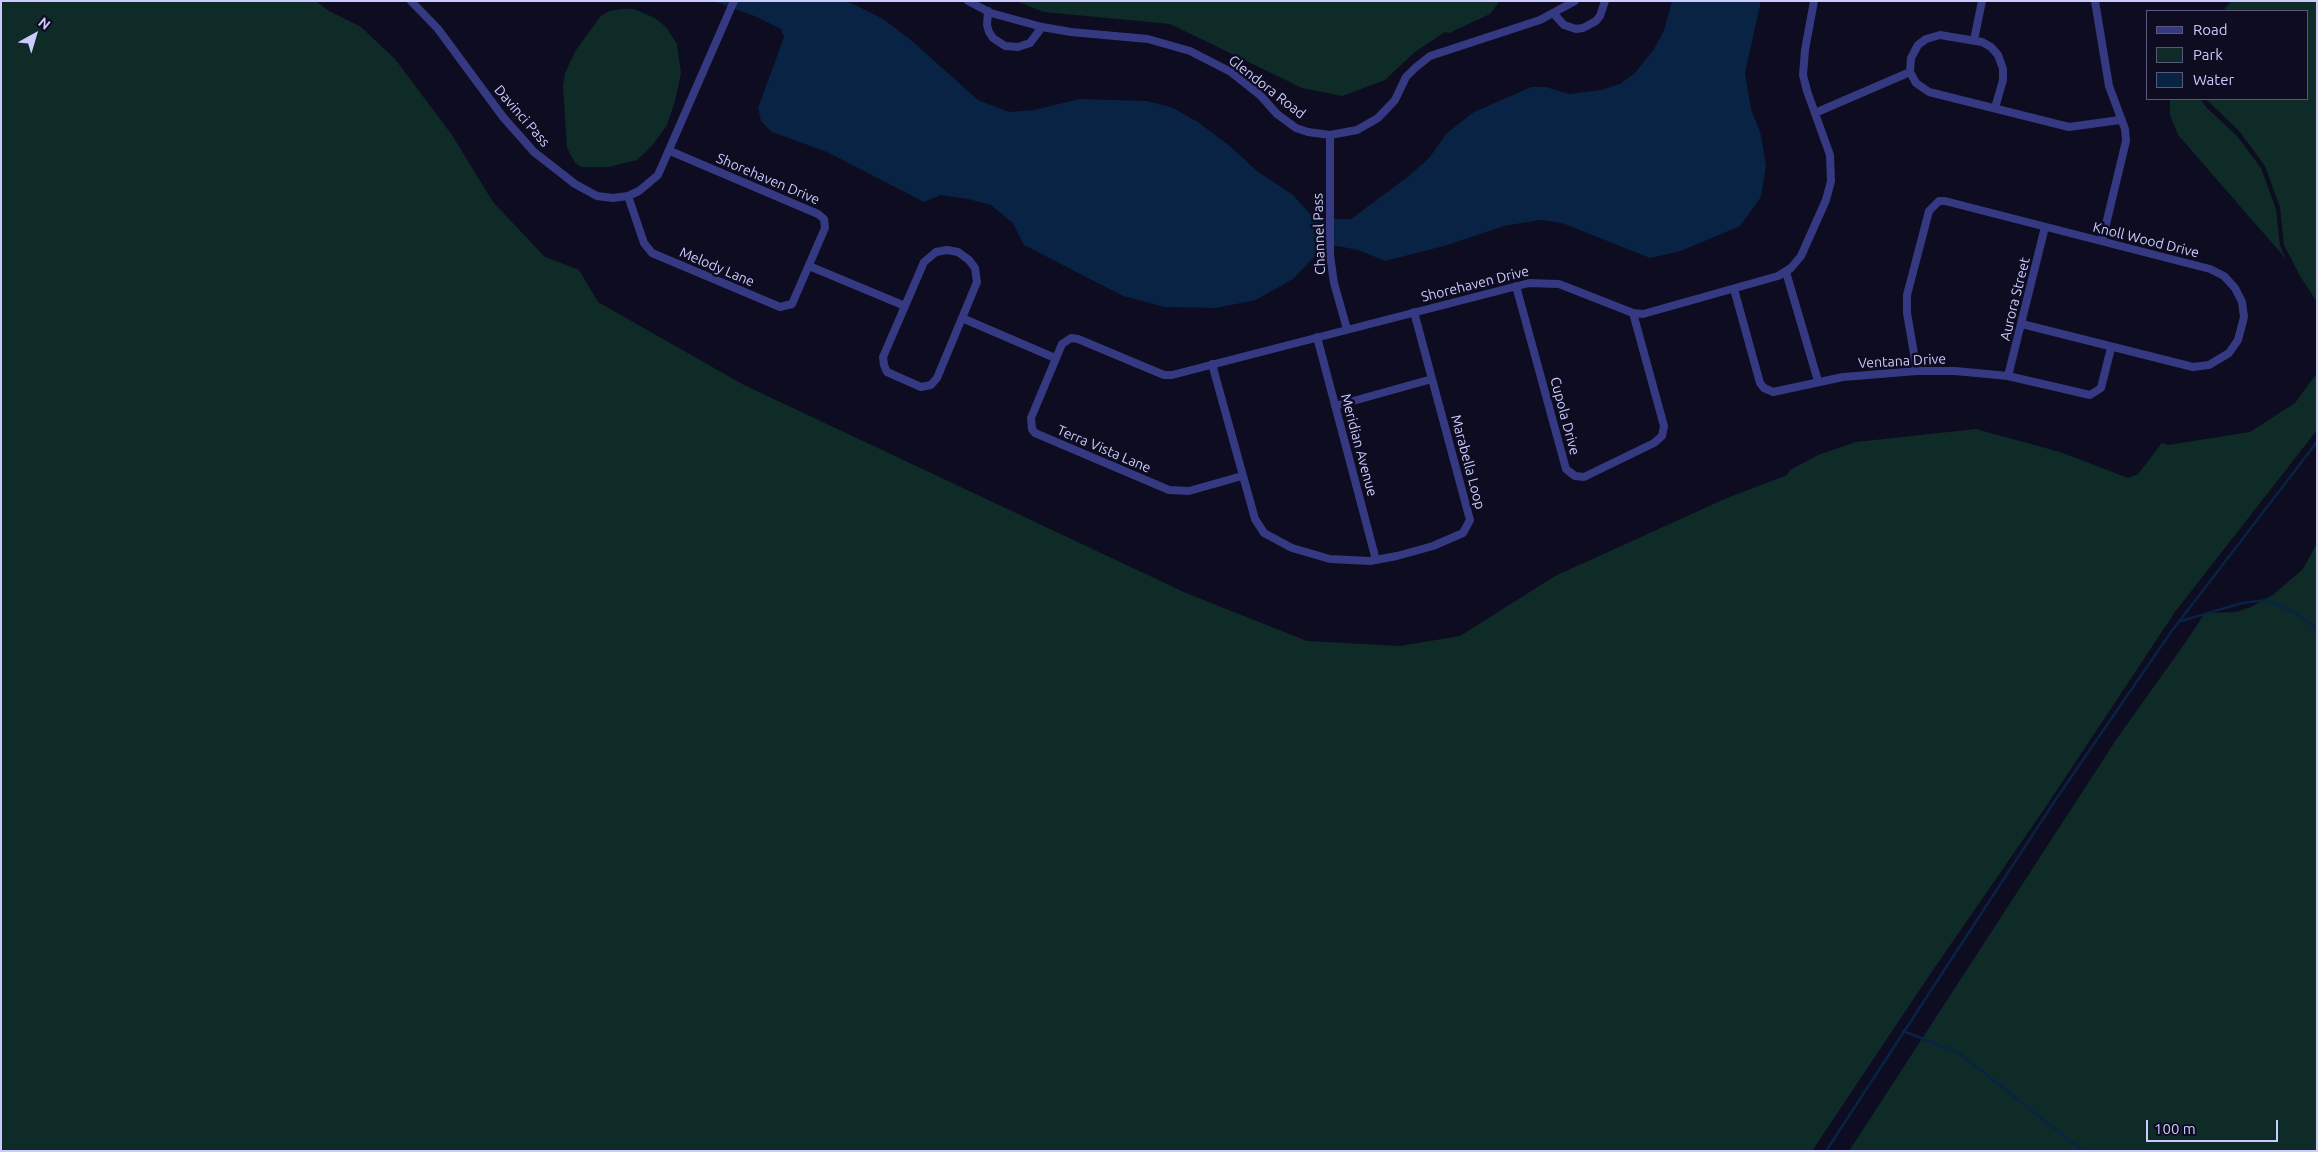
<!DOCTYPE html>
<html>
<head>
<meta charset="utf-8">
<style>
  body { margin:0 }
  #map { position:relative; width:2318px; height:1152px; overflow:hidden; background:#0d0c20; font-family:Ubuntu,sans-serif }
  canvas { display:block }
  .frame { position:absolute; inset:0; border:2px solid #cccbff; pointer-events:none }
  .legend { position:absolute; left:2146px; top:10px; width:162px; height:90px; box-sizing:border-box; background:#0d0c20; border:1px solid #595879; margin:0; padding:6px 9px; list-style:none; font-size:15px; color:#cccbff }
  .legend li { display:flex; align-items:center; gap:10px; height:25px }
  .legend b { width:25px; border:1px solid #595879 }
  .north { position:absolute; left:10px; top:10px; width:50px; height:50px; -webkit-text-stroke:4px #0d0c20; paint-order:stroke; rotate:39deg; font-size:14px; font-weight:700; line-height:20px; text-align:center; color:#cccbff }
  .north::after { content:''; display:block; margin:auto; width:18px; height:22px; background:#cccbff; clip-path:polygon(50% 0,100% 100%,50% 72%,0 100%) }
  .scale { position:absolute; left:2146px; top:1120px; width:132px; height:22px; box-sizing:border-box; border:2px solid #cccbff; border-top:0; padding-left:6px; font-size:15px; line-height:18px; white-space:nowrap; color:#cccbff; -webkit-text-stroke:4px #0d0c20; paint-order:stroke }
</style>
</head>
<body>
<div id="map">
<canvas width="2318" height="1152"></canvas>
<div class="frame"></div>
<ul class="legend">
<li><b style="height:6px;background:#343982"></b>Road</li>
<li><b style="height:14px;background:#0e2b27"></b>Park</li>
<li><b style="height:14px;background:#082343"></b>Water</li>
</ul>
<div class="north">N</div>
<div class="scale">100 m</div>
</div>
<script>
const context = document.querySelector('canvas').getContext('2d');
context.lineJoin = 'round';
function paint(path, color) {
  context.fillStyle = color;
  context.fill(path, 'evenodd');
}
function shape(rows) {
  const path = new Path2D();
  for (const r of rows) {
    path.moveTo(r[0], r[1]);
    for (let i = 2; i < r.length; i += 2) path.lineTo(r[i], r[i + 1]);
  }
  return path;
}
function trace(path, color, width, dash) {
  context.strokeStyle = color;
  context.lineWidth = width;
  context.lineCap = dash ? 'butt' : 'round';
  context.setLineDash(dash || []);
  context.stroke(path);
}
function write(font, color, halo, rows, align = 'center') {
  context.font = font + ' Ubuntu,sans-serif';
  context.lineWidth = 5;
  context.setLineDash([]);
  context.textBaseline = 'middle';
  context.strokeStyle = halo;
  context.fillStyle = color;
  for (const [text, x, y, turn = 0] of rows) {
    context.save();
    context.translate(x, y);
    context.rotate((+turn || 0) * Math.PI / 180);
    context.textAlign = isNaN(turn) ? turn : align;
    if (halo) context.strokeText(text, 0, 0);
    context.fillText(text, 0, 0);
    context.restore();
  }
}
paint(shape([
  [1,1,316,1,329,11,361,27,395,59,452,135,493,202,545,257,579,270,598,302,744,385,1186,593,1307,641,1400,646,1460,636,1555,576,1727,498,1787,475,1790,470,1818,455,1856,442,1976,429,2060,452,2128,478,2138,474,2162,443,2168,445,2250,432,2295,403,2317,373,2317,430,2175,612,2045,808,1935,967,1812,1151,1,1151],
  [1016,1,1500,1,1490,14,1449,33,1445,32,1415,52,1385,80,1342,96,1302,88,1170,24,1044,12],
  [2231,1,2317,1,2317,302,2300,276,2284,245,2280,207,2265,166,2240,132,2206,99,2307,99,2307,11,2223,11],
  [621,9,634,9,655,18,666,27,677,44,681,73,675,101,667,125,652,146,637,160,609,167,581,167,575,163,567,148,563,86,565,73,576,50,600,17,609,11],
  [2170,99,2201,99,2205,106,2237,136,2261,168,2276,209,2280,246,2286,259,2178,135,2170,115],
  [2317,543,2317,1151,1849,1151,2118,737,2185,643,2205,613,2236,612,2251,607,2274,594,2303,569]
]), '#0e2b27');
paint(shape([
  [713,1,842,1,851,3,883,19,911,40,978,100,1009,112,1034,110,1079,99,1146,101,1171,107,1198,122,1231,147,1257,171,1293,195,1310,214,1331,219,1351,219,1410,175,1429,158,1447,133,1474,112,1531,87,1546,87,1569,94,1601,90,1620,84,1635,73,1654,49,1664,30,1672,1,1761,1,1745,73,1751,109,1761,135,1766,166,1761,197,1740,226,1681,251,1650,258,1562,223,1540,220,1504,226,1444,246,1385,261,1358,250,1332,245,1312,259,1293,279,1256,300,1216,308,1164,307,1123,296,1024,245,1013,223,991,205,968,199,941,195,924,202,827,152,772,132,761,121,758,108,784,37,781,29,757,17]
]), '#082343');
trace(shape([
  [2181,621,2242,603,2267,600,2294,612,2317,629],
  [1903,1031,1959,1053,2083,1151],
  [1826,1151,2058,796,2171,632,2317,442]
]), '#082343', 2.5);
trace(shape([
  [411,1,438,29,503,117,534,152,575,184,597,196,613,198,628,196,639,191,658,175,734,1],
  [968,1,991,13,1042,27,1071,32,1148,39,1190,51,1231,72,1260,95,1277,114,1296,128,1308,132,1330,135,1357,130,1378,118,1395,100,1406,77,1415,68,1430,56,1540,20,1575,1],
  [2095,1,2109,86,2125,129,2126,141,2102,241],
  [988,11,987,25,989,32,993,38,1005,46,1018,47,1030,43,1042,27],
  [1554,14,1564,25,1576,29,1583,28,1596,21,1600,16,1605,1],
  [1974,40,1982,1],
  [1995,108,2003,80,2003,69,1998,55,1991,47,1982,42,1940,35,1926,39,1918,45,1911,58,1910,72,1916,83,1929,92,2069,127,2120,120],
  [1815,113,1910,72],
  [1330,135,1330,255,1334,283,1347,329],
  [628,196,644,243,652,253,780,307,792,304,825,228,824,219,818,214,670,151],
  [947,250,958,252,969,260,975,268,977,282,937,378,931,385,921,387,887,372,884,365,883,357,924,262,936,252,947,250],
  [809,266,905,306],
  [1786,272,1818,381],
  [1516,286,1566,469,1575,476,1584,477,1654,443,1662,436,1664,426,1633,313],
  [1734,289,1760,383,1764,388,1773,392,1843,377,1917,371,1955,371,2008,376,2090,395,2101,388,2111,348],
  [962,318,1055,358],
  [1317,337,1376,560],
  [1212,364,1255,519,1264,533,1292,548,1330,559,1370,561,1397,556,1433,546,1463,533,1470,520,1414,312],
  [1917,371,1907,313,1907,295,1929,211,1939,201,1945,201,2210,269,2224,276,2235,288,2242,302,2244,317,2238,340,2229,353,2209,365,2193,367,2022,324],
  [2008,376,2045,227],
  [1335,406,1432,379],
  [1242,476,1189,491,1169,490,1035,433,1032,429,1031,418,1062,344,1071,338,1078,339,1164,375,1172,375,1529,283,1559,284,1633,313,1643,314,1778,276,1791,268,1801,256,1826,200,1831,181,1830,155,1807,91,1803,75,1805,50,1814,1]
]), '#343982', 8);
write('14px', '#cccbff', '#0d0c20', [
  ["Glendora Road",1267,87,38],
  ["Davinci Pass",522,116,49],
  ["Shorehaven Drive",768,179,23],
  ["Channel Pass",1319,234,-92],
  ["Knoll Wood Drive",2146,240,14],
  ["Melody Lane",717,267,23],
  ["Shorehaven Drive",1475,284,-14],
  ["Aurora Street",2015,299,-76],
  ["Ventana Drive",1902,361,-3],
  ["Cupola Drive",1565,416,75],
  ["Meridian Avenue",1359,445,75],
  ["Terra Vista Lane",1104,449,23],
  ["Marabella Loop",1468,462,75]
]);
</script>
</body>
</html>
